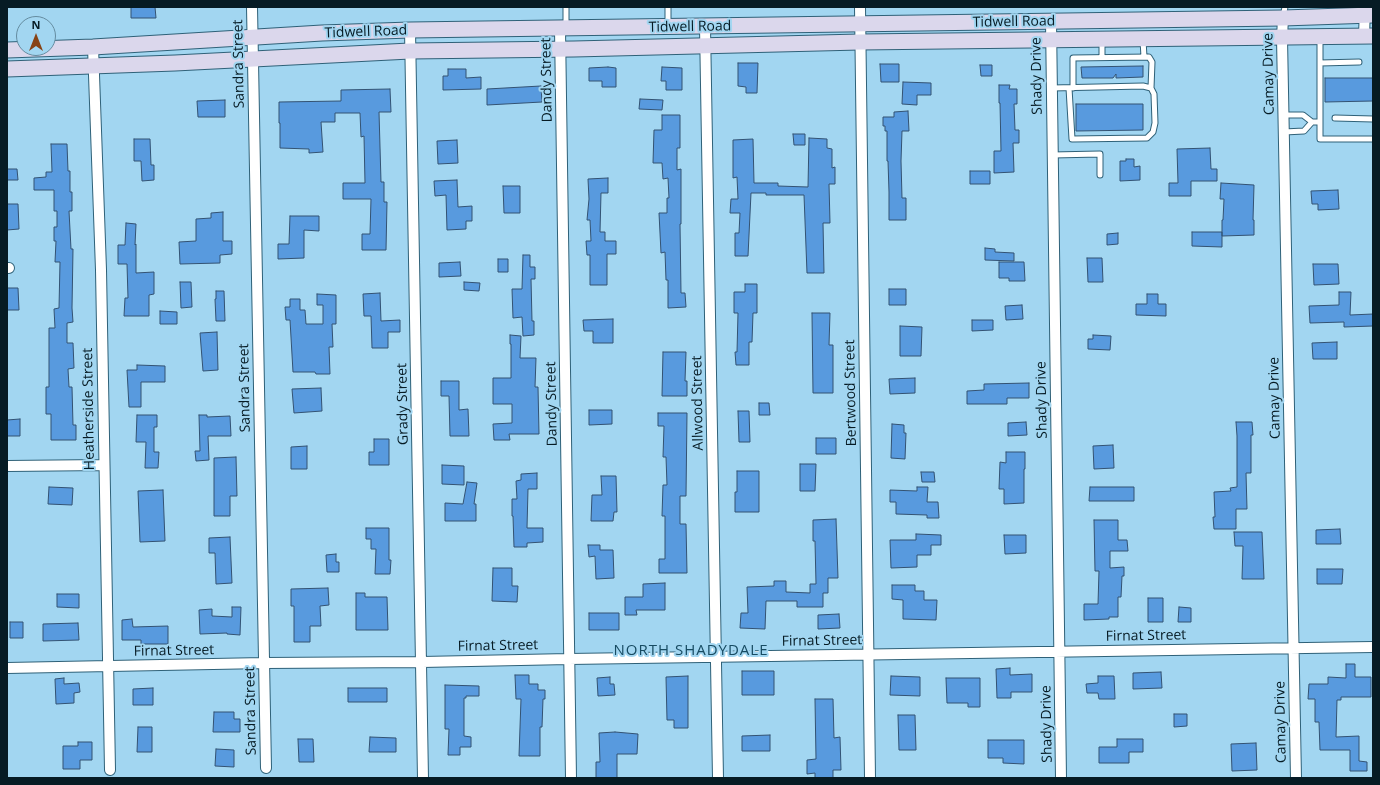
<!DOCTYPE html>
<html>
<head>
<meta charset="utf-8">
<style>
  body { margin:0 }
  #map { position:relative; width:1380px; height:785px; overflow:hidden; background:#a2d6f1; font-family:"Open Sans",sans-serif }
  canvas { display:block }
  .frame { position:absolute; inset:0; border:8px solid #061b24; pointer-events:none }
  .north { position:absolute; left:16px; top:16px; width:40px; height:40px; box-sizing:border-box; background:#a2d6f1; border:1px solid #648b9f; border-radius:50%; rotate:0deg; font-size:11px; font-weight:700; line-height:16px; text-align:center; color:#061b24 }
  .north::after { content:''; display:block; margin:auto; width:14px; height:18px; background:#874315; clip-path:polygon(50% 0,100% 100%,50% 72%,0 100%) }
</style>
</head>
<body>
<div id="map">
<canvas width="1380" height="785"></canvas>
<div class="frame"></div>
<div class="north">N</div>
</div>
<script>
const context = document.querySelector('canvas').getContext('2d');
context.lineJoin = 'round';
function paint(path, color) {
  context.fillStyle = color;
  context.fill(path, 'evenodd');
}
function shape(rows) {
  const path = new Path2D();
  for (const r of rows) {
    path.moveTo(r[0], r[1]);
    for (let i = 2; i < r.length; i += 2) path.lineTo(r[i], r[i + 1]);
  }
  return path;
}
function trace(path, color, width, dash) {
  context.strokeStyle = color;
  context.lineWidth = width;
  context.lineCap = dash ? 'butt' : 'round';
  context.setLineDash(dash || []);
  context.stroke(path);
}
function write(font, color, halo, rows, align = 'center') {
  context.font = font + ' "Open Sans",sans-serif';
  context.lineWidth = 4;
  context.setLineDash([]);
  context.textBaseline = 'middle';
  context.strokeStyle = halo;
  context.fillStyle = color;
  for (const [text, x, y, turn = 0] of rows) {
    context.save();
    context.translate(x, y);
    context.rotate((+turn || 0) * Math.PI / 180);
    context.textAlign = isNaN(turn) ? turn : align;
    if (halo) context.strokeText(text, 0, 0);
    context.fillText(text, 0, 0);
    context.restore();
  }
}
const building = shape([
  [131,7,155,7,156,18,131,18,131,7],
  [738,63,758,63,757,93,746,93,746,87,738,86,738,63],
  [880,64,899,64,899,82,881,82,880,64],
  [980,65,992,65,992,76,981,76,980,65],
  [1143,66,1143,77,1116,78,1116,74,1113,78,1082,78,1081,67,1143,66],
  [608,67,616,68,616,87,602,87,602,81,589,81,589,68,608,67],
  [662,67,682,68,682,90,666,90,666,81,661,81,662,67],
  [448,69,466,69,466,78,481,77,481,89,443,90,443,76,448,76,448,69],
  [1325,78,1373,78,1373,101,1325,102,1325,78],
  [903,82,931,83,931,95,917,95,917,105,902,104,903,82],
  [999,85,1010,85,1009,89,1017,89,1017,104,1014,104,1015,130,1019,130,1019,143,1013,143,1014,172,994,173,994,151,1001,151,1000,103,999,103,999,85],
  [541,86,542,102,487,105,487,89,541,86],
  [390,89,391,112,379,112,381,182,384,182,384,202,387,202,386,250,362,250,362,234,370,234,371,199,343,199,343,183,365,183,364,136,361,137,360,113,335,113,335,122,321,122,323,152,309,153,309,149,280,148,280,123,279,123,279,102,341,101,341,90,390,89],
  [640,99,663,100,662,110,639,109,640,99],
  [225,100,225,117,198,117,197,101,225,100],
  [1076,104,1143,104,1143,130,1076,131,1076,104],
  [908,111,909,131,902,131,901,161,902,198,906,198,906,220,889,220,889,192,888,161,887,161,887,131,885,131,885,126,883,126,883,117,894,117,894,112,908,111],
  [662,115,680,115,680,148,677,148,677,170,681,169,681,224,680,224,681,293,685,293,686,307,668,308,668,280,666,280,665,252,661,253,659,213,667,213,667,198,669,198,668,178,663,179,662,163,653,163,654,130,662,130,662,115],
  [793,134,805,134,805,145,794,145,793,134],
  [809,138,827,139,827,148,832,149,832,168,835,167,835,184,829,184,830,223,823,223,824,273,807,273,804,195,766,195,766,193,751,193,748,256,735,256,735,233,739,233,740,213,730,213,731,199,738,199,737,177,733,178,733,140,753,139,754,183,778,183,778,186,808,187,809,138],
  [134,139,150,139,151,165,154,165,154,180,142,181,141,161,134,161,134,139],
  [457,140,458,163,438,164,437,141,457,140],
  [51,144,67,144,68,171,70,171,70,192,72,192,72,211,69,211,71,249,73,249,72,308,73,322,67,323,67,343,73,343,74,368,68,369,69,387,72,387,73,425,76,425,76,440,51,440,51,414,46,414,46,387,49,387,49,328,55,328,54,309,59,308,60,262,55,262,56,241,54,241,54,227,57,227,57,211,54,211,54,190,34,190,34,178,46,177,46,172,52,172,51,144],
  [1210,148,1211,169,1217,169,1217,181,1191,181,1191,196,1169,196,1169,183,1178,183,1177,149,1210,148],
  [1126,159,1134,159,1134,167,1140,166,1140,180,1120,181,1120,161,1126,161,1126,159],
  [7,169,17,169,18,180,7,180,7,169],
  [970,171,990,171,990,184,970,184,970,171],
  [608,178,608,193,601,193,600,232,605,232,605,241,616,241,616,254,607,254,607,285,590,285,590,255,587,255,586,241,591,241,590,220,587,220,589,199,588,179,608,178],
  [457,180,458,207,472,206,472,221,466,221,466,229,447,230,446,195,435,196,434,181,457,180],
  [1221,183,1254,185,1253,220,1254,220,1254,235,1222,236,1222,220,1223,220,1224,199,1220,199,1221,183],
  [503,186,520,186,520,213,504,213,503,186],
  [1338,190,1339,209,1318,210,1318,204,1312,204,1311,191,1338,190],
  [7,204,18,204,19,229,7,230,7,204],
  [223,212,223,241,232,241,232,254,220,255,220,263,180,264,179,242,196,241,196,219,211,218,211,213,223,212],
  [290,216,319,216,319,231,304,230,304,258,278,259,278,244,289,244,290,216],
  [126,223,136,224,135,245,136,244,136,273,154,272,154,294,149,295,149,316,124,316,125,298,128,298,127,264,118,264,118,245,125,245,126,223],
  [1192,232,1222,232,1222,247,1192,246,1192,232],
  [1118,233,1118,244,1107,245,1107,234,1118,233],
  [985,248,995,249,995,252,1014,253,1014,261,985,260,985,248],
  [523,255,530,255,530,267,535,267,535,279,531,279,532,321,534,321,534,335,523,336,522,317,513,318,512,289,522,289,523,255],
  [1087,258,1102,258,1103,282,1088,282,1087,258],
  [498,259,508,259,508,272,498,272,498,259],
  [460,262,461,276,439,277,439,263,460,262],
  [999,262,1024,262,1025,281,1009,281,1009,278,999,278,999,262],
  [1313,264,1338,264,1339,284,1314,285,1313,264],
  [180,282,191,282,192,307,181,308,180,282],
  [464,282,480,283,479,291,464,290,464,282],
  [745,284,757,284,757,313,753,313,752,342,749,342,749,365,736,365,735,352,737,352,738,313,734,313,734,292,745,292,745,284],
  [7,288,18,288,19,310,7,310,7,288],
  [889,289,906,289,906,305,889,305,889,289],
  [216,291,224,291,225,321,216,321,215,299,216,299,216,291],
  [1339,292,1351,292,1350,315,1373,314,1373,326,1344,327,1344,322,1310,323,1309,306,1339,305,1339,292],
  [380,293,381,321,400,320,400,332,388,332,388,348,372,348,371,316,364,316,363,294,380,293],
  [317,294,336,295,336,324,332,324,333,347,329,347,330,374,316,374,315,372,293,372,290,320,286,320,285,307,290,307,290,299,300,299,300,310,305,310,306,324,323,324,323,305,317,305,317,294],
  [1147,294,1158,294,1158,304,1166,304,1166,316,1136,315,1136,304,1147,304,1147,294],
  [1022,305,1023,319,1006,320,1005,306,1022,305],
  [160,311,177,312,177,324,160,324,160,311],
  [812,313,830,313,829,345,833,345,833,393,813,393,812,313],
  [613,319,613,343,593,343,593,331,584,331,583,320,613,319],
  [972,320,993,320,993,330,972,331,972,320],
  [900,326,922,327,921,356,900,356,900,326],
  [217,332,218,370,203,371,200,333,217,332],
  [510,335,521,336,520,358,536,358,535,387,538,387,539,434,509,434,510,440,494,440,493,424,512,423,512,404,493,404,493,378,511,378,511,344,510,344,510,335],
  [1093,335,1111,336,1110,350,1088,349,1088,339,1093,339,1093,335],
  [1337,342,1337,359,1313,359,1312,343,1337,342],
  [663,352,686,352,685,381,687,381,687,396,662,396,663,352],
  [137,365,165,366,165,382,141,382,141,407,129,407,127,370,137,370,137,365],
  [915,378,915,393,890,394,889,379,915,378],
  [441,381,459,381,459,410,468,409,469,436,450,436,449,396,441,396,441,381],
  [1029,383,1029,398,1007,398,1007,404,967,404,967,391,984,390,984,384,1029,383],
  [321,388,322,411,294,413,292,389,321,388],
  [759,403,769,403,770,415,759,415,759,403],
  [589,410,612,410,612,424,589,425,589,410],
  [738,411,749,411,750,442,739,442,738,411],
  [658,413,687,413,686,496,680,496,680,524,686,524,687,573,659,573,659,559,665,559,665,516,662,516,663,485,667,485,666,457,663,457,664,426,658,426,658,413],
  [137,415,157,415,157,427,154,427,154,452,159,452,158,468,145,468,146,442,136,442,137,415],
  [199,415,207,415,207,417,230,416,231,436,208,436,209,460,196,461,195,451,200,451,199,415],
  [20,419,20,436,7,436,7,420,20,419],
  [1026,422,1027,435,1008,436,1008,423,1026,422],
  [1236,422,1252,422,1253,435,1251,435,1251,473,1246,473,1247,509,1236,509,1236,529,1214,529,1213,517,1215,517,1214,492,1231,491,1230,488,1237,487,1237,436,1236,422],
  [892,424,904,425,904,433,906,433,905,459,891,458,892,424],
  [816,438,836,438,836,454,816,454,816,438],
  [374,439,389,439,389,465,369,465,369,452,374,452,374,439],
  [1113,445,1114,468,1094,469,1093,446,1113,445],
  [307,446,307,469,291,469,291,447,307,446],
  [1006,452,1025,452,1025,469,1024,469,1024,503,1004,504,1004,489,999,489,1000,462,1006,463,1006,452],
  [236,457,237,496,230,496,230,516,214,516,214,458,236,457],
  [800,464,816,464,815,491,800,491,800,464],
  [442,465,464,466,464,485,442,484,442,465],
  [737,471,759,471,759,512,735,512,735,492,737,492,737,471],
  [921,472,934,472,935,482,922,482,921,472],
  [537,473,537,489,528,489,527,528,543,528,543,542,527,543,527,547,514,547,513,516,512,516,512,499,517,499,516,481,521,480,521,474,537,473],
  [601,476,616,476,617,512,614,512,613,521,591,521,592,495,602,495,601,476],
  [467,482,477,483,474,504,476,504,476,521,445,521,445,503,463,504,467,482],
  [49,487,73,488,72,505,48,504,49,487],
  [917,487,928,487,927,502,938,502,939,518,927,518,927,515,896,514,896,502,890,502,890,490,917,491,917,487],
  [1090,487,1134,487,1134,501,1089,501,1090,487],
  [163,490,165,541,140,542,138,491,163,490],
  [836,519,838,578,828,578,828,593,823,593,823,607,797,607,797,601,766,601,765,629,740,628,741,613,748,613,747,587,774,586,774,581,786,581,786,592,810,593,810,584,816,584,815,541,813,541,813,520,836,519],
  [1094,520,1118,520,1118,540,1127,540,1128,551,1110,551,1110,568,1124,567,1124,576,1122,576,1121,597,1118,597,1118,617,1109,617,1109,619,1084,620,1084,604,1098,604,1099,571,1095,571,1094,520],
  [366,528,389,528,389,560,391,560,390,574,375,574,376,549,371,549,371,539,366,539,366,528],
  [1340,529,1341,544,1316,544,1316,530,1340,529],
  [1234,532,1262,532,1264,579,1242,579,1243,546,1235,546,1234,532],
  [916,534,941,535,941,545,931,545,931,555,917,555,917,567,891,568,890,540,916,540,916,534],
  [1004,535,1026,535,1026,553,1005,554,1004,535],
  [230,537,232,583,216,584,215,553,209,553,209,538,230,537],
  [588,545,600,545,600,550,613,550,614,578,596,579,595,556,589,557,588,545],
  [336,554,336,562,339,562,339,572,327,572,326,555,336,554],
  [493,568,512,568,512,586,518,586,517,602,492,601,493,568],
  [1317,569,1343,569,1342,584,1317,584,1317,569],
  [665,583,665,610,636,610,637,615,625,615,625,597,643,597,643,584,665,583],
  [892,585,915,585,915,591,924,591,924,600,937,600,936,620,903,619,903,600,892,599,892,585],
  [328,588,329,605,320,606,321,626,310,626,310,642,294,642,294,606,291,606,291,589,328,588],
  [356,593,365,593,365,597,387,597,388,630,356,630,356,593],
  [57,594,79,594,79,608,57,607,57,594],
  [1148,598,1163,598,1163,622,1148,622,1148,598],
  [232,607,241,607,240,635,227,634,227,633,200,634,199,610,212,609,212,616,232,617,232,607],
  [1179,607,1191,608,1191,622,1178,622,1179,607],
  [589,613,619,613,619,630,589,630,589,613],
  [839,614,840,628,818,629,818,615,839,614],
  [132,619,133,627,168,626,168,644,141,644,141,640,122,640,122,620,132,619],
  [10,622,23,622,23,638,10,638,10,622],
  [78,623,79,640,43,641,43,624,78,623],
  [1346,664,1355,664,1355,677,1371,677,1371,697,1341,697,1341,700,1337,700,1336,737,1359,736,1359,761,1367,762,1367,771,1350,771,1350,750,1320,750,1319,722,1315,722,1315,699,1308,699,1309,684,1328,684,1328,677,1346,678,1346,664],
  [1010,668,1010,675,1032,674,1032,692,1011,692,1011,698,997,698,996,669,1010,668],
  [742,671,774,671,774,695,742,695,742,671],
  [1161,672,1162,688,1133,689,1133,673,1161,672],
  [515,675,529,675,529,684,538,684,538,690,545,690,545,699,543,699,542,727,540,727,540,756,519,756,521,699,516,699,515,675],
  [688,676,688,728,674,728,674,720,667,720,666,677,688,676],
  [891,676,920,677,920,696,890,695,891,676],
  [1098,676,1114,676,1115,699,1099,699,1098,693,1087,693,1086,684,1098,683,1098,676],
  [610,677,610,684,614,684,615,695,598,696,597,678,610,677],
  [64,678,64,684,79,683,80,692,74,693,74,703,56,704,55,679,64,678],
  [946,678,980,678,980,707,968,707,968,703,947,703,946,678],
  [445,685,479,686,479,696,466,696,466,698,464,698,464,736,471,737,471,747,460,747,460,755,448,755,449,729,445,729,445,685],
  [153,688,153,705,133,705,133,689,153,688],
  [348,688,387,688,387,702,348,702,348,688],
  [815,699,833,699,834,738,840,737,841,770,833,770,833,778,815,778,815,773,807,774,807,760,816,759,815,699],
  [214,712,234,712,234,719,240,719,240,732,213,732,214,712],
  [1174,714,1187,714,1187,726,1174,727,1174,714],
  [898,715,915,715,916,750,899,750,898,715],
  [138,727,152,727,152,752,137,752,138,727],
  [615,732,638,734,637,754,617,754,617,778,596,778,596,762,600,762,599,733,615,732],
  [770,735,770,751,742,751,742,736,770,735],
  [370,737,396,738,396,752,369,752,370,737],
  [298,739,313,739,314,762,299,762,298,739],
  [1117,739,1143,739,1143,752,1129,752,1129,763,1099,763,1099,747,1117,747,1117,739],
  [988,740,1024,740,1024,764,1003,763,1003,758,988,758,988,740],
  [78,742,92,742,92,760,80,760,80,769,63,769,63,746,78,746,78,742],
  [1256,743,1257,770,1232,771,1231,744,1256,743],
  [216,749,234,750,234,767,215,766,216,749]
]);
paint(building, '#589ade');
trace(building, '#335272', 1);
const lane = shape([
  [566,7,566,26],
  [668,7,668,24],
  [1283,17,1285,7],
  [1143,40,1144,57],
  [1102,41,1102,57],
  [1320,63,1359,62],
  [1052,88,1143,86,1151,88,1154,94,1155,123,1153,132,1147,138,1072,139,1069,88],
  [1073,88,1073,58,1149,57,1152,62,1151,88],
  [1284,115,1303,115,1312,122,1320,122,1320,38],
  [1335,118,1373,119],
  [1320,122,1320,139,1373,139],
  [1284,132,1304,131,1312,122],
  [1052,155,1100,154,1100,175]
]);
const street = shape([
  [252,7,266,768],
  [860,7,870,778],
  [1283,18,1282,38,1296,778],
  [1051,21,1061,778],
  [705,27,718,778],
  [560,29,571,778],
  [410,30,423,778],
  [1364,36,1365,7],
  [93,47,101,270,110,770],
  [7,268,9,268],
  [7,466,104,465],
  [7,668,264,663,422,662,569,659,1373,647]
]);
const secondary = shape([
  [7,50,93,47,322,33,410,30,1283,18,1373,15],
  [7,69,175,63,410,51,574,49,860,42,1373,36]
]);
trace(lane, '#2f6178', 7);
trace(street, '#2f6178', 12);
trace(secondary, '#2f6178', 17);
trace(lane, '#fff', 5);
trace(street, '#fff', 10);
trace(secondary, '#dbd7ec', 15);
write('14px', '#061b24', '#a2d6f1', [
  ["Tidwell Road",1014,22,-1],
  ["Tidwell Road",690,27,-1],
  ["Tidwell Road",366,32,-2],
  ["Sandra Street",239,64,-91],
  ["Camay Drive",1269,74,-91],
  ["Shady Drive",1037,76,-91],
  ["Dandy Street",547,80,-91],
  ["Sandra Street",245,388,-91],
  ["Bertwood Street",851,393,-91],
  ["Camay Drive",1275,398,-91],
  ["Shady Drive",1042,400,-91],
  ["Allwood Street",698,403,-91],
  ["Grady Street",403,404,-91],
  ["Dandy Street",552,404,-91],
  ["Heatherside Street",89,409,-91],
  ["Firnat Street",1146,636,-1],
  ["Firnat Street",822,641,-1],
  ["Firnat Street",498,646,-1],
  ["Firnat Street",174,651,-1],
  ["Sandra Street",251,711,-91],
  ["Camay Drive",1281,722,-91],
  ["Shady Drive",1047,724,-91]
]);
context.letterSpacing = '1px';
write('15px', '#174b62', '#a2d6f1', [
  ["NORTH SHADYDALE",691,651]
]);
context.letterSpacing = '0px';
</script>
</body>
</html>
